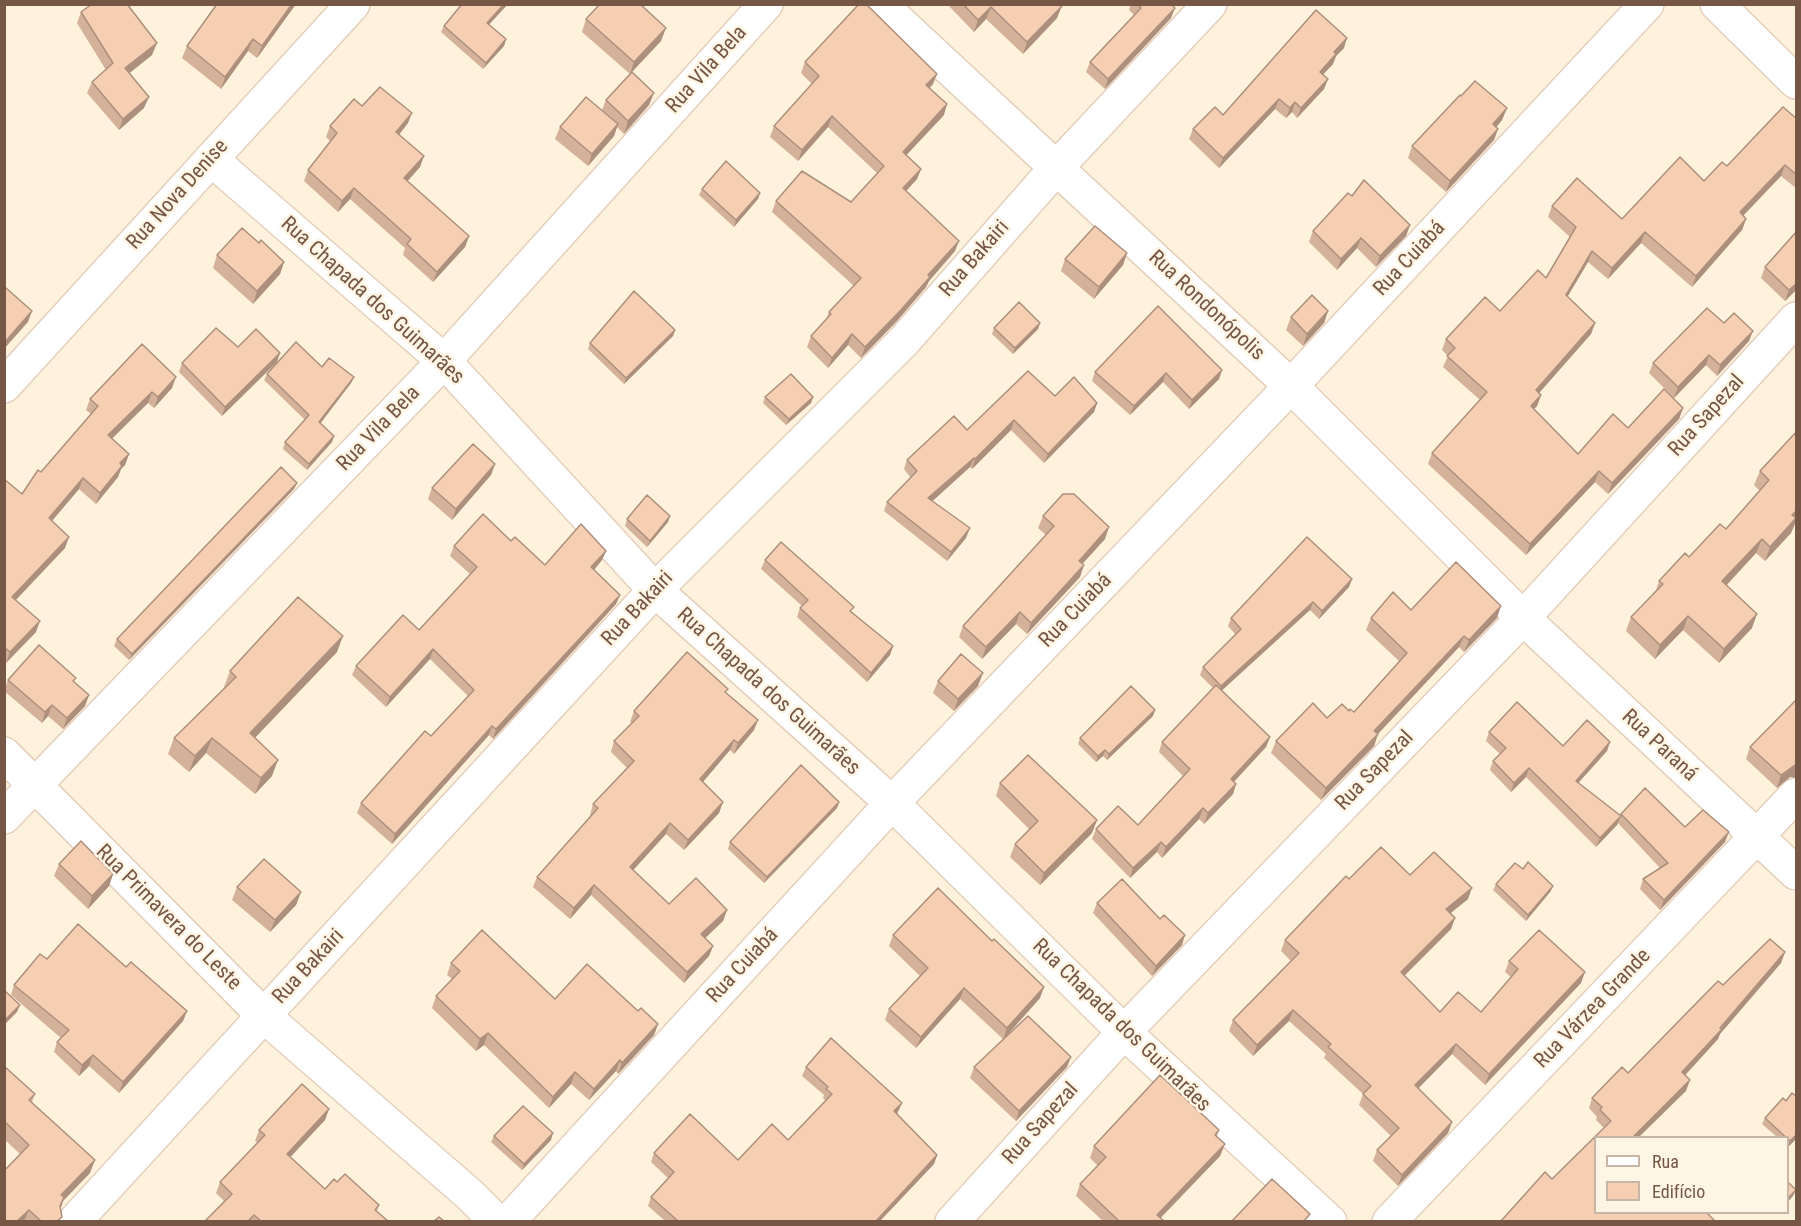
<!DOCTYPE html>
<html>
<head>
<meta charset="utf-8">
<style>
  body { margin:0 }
  #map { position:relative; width:1801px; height:1226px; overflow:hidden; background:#fef2dd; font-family:"Roboto Condensed",sans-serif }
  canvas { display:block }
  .frame { position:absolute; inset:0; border:6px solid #765644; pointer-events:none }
  .legend { position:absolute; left:1594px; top:1136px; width:195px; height:78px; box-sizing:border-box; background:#fff5e5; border:2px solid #c8b5a5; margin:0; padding:8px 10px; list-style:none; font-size:18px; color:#765644 }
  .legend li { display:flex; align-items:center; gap:12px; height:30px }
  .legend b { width:30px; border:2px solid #c8b5a5 }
</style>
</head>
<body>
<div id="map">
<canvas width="1801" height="1226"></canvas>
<div class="frame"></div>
<ul class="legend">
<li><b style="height:8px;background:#fff"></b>Rua</li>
<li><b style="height:16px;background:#f6ceb2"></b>Edifício</li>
</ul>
</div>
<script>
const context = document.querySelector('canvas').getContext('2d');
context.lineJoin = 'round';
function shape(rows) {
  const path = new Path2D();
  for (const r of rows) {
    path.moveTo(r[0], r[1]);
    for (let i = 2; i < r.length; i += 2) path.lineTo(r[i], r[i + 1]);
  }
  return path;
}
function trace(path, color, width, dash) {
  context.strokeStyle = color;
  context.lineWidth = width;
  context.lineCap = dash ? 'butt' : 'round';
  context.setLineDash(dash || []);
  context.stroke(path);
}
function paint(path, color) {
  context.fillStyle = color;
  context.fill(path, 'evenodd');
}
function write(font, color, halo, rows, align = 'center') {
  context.font = font + ' "Roboto Condensed",sans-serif';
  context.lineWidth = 5;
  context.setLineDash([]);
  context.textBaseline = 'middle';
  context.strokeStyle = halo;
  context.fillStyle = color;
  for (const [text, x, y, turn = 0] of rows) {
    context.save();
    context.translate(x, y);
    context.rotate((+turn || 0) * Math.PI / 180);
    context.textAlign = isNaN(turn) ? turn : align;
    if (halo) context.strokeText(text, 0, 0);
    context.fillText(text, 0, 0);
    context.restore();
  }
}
const minor = shape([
  [1717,4,1796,82],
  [211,159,444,361,655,590,892,803,1124,1032,1330,1222],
  [4,386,353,4],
  [4,754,264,1016,470,1195,497,1222],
  [4,817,444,361,766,4],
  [74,1222,655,590,904,341,1057,167,1210,4],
  [508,1222,892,803,1291,386,1647,4],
  [952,1222,1124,1032,1523,618,1796,319],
  [1389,1222,1796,795]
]);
const tertiary = shape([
  [880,4,1291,386,1523,618,1796,873]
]);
trace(minor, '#e5cfbc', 36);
trace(tertiary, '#e5cfbc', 36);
trace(minor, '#fff', 33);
trace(tertiary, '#fff', 33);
paint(shape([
  [217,4,296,4,257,58,248,51,221,89,182,58,187,46],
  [462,4,508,4,489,24,506,39,504,46,483,69,441,32,444,26],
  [947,4,1060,4,1057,18,1023,54,986,19,974,32],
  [1131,4,1171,4,1171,18,1105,89,1086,72,1090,62,1134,15,1129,10],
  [81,12,152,55,129,73,144,108,119,130,87,93,92,82,106,70,77,23],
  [586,19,661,41,630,74,582,32],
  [1344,48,1336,56,1333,64,1323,74,1328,79,1324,89,1297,118,1292,112,1286,118,1275,109,1219,168,1189,139,1193,129,1223,115],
  [805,62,933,84,930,88,944,115,906,155,921,169,917,179,906,191,955,251,929,281,926,287,896,322,861,358,848,345,828,368,807,347,811,336,826,319,829,312,854,286,772,212,776,201,851,202,877,173,828,127,798,161,770,137,774,126,812,84,801,73],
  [1461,96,1507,108,1502,120,1496,127,1498,129,1494,140,1446,192,1408,158,1412,146],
  [606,100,649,105,624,134,617,127,614,136,588,166,555,139,560,127,602,110],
  [362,106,408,123,399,135,420,167,408,181,469,236,465,247,433,282,403,255,405,248,350,199,338,212,304,181,308,170,330,141,326,137,330,126],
  [1797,119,1797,189,1781,176,1743,216,1746,219,1742,230,1692,287,1641,243,1608,279,1588,262,1567,297,1595,323,1591,334,1539,393,1541,395,1537,406,1534,409,1578,454,1628,428,1683,408,1679,419,1608,494,1595,482,1526,555,1428,464,1432,453,1480,400,1443,367,1448,356,1442,350,1446,339,1500,311,1546,278,1570,237,1548,217,1552,206,1622,219,1704,181],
  [702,189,760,193,758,199,734,227,699,195],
  [1352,196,1410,225,1406,236,1376,267,1357,248,1337,270,1309,242,1313,231],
  [1797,231,1797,289,1785,301,1761,278,1765,267],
  [259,243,284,262,280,274,253,304,213,268,217,255],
  [1127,253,1123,265,1094,299,1061,271,1065,259],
  [1328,311,1324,323,1303,346,1286,330,1291,317],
  [1040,323,1038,329,1013,354,992,334,994,328],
  [1724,323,1749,341,1717,376,1706,365,1674,398,1649,373,1653,363],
  [675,330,673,336,624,384,588,349,590,343],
  [238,347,277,362,222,416,179,372,182,363],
  [322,367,354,377,351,383,320,424,334,436,332,442,307,470,283,449,285,442,305,420,264,380,267,374],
  [1222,370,1219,379,1189,409,1163,382,1130,415,1092,381,1095,372],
  [172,388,154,408,148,403,112,439,129,454,125,465,121,469,118,477,96,504,79,489,52,521,65,548,16,600,36,632,6,663,4,662,4,479,22,494,91,414,86,410,90,399],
  [1055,396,1097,403,1094,412,1044,463,1011,430,972,469,970,467,932,501,966,538,947,561,884,511,887,502,911,478,904,469,907,460,967,430],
  [765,397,813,397,811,403,786,425,763,403],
  [1797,428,1797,519,1791,533,1765,561,1756,553,1727,585,1752,628,1719,663,1683,630,1655,659,1626,631,1631,617,1655,593,1659,581,1726,529,1760,491,1754,485,1760,471,1794,435],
  [495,464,491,475,452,520,428,499,432,488],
  [294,489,129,660,114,646,117,639],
  [1043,516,1105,539,1082,564,1080,577,1027,634,1016,624,982,659,959,637,963,626,1046,535,1038,528],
  [627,519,668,522,647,547,625,526],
  [511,541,545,565,606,551,602,560,594,570,620,595,616,604,493,739,489,735,392,844,357,813,361,803,431,736,468,696,430,659,386,707,352,675,356,666,419,630,470,574,450,556,454,546],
  [765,560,852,612,893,646,890,655,867,682,797,617,800,608,802,606,761,569],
  [1352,579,1349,587,1319,619,1310,610,1221,691,1270,737,1266,747,1234,782,1236,784,1233,794,1204,824,1199,819,1162,858,1157,852,1130,878,1092,839,1096,829,1138,825,1183,776,1159,752,1162,742,1213,688,1200,675,1203,667,1236,635,1228,626,1231,618],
  [1411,610,1497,618,1464,652,1459,647,1378,734,1374,746,1321,800,1271,753,1276,741,1327,718,1349,711,1354,712,1399,661,1366,630,1371,618],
  [337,652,255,738,272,776,255,794,206,753,189,772,168,754,174,738,225,687,224,687,230,671],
  [8,680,75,683,89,695,85,706,63,729,48,716,42,723,4,691],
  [938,681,978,686,954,711,933,693],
  [726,693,754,730,734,754,730,750,703,782,723,802,719,813,684,850,666,834,633,870,669,904,727,910,723,921,705,938,713,946,709,956,684,983,591,895,570,919,533,887,537,877,591,816,590,815,593,804,627,768,611,752,614,741,632,723,630,722,634,711],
  [1153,716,1107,760,1103,756,1096,762,1078,744,1080,738],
  [1489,732,1563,746,1607,751,1578,783,1621,816,1617,825,1596,847,1526,777,1511,792,1490,770,1493,761,1500,754,1486,741],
  [1750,747,1790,777,1777,788,1746,759],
  [1000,783,1097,820,1092,833,1040,885,1010,857,1015,844,1029,829,996,796],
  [839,802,837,808,764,883,728,849,730,842],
  [1621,814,1685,827,1725,842,1660,910,1640,889,1643,879,1660,868,1618,823],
  [59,864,113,874,109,886,88,909,54,876],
  [1523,869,1553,886,1550,892,1526,921,1493,890,1496,884],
  [1410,875,1468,899,1451,913,1455,918,1451,929,1404,976,1440,1012,1481,1012,1511,977,1505,972,1509,961,1581,983,1485,1085,1452,1054,1418,1088,1452,1122,1448,1133,1398,1186,1373,1161,1377,1150,1391,1136,1359,1105,1363,1094,1324,1058,1326,1054,1289,1021,1253,1056,1229,1031,1233,1020,1291,961,1281,951,1285,940,1349,879],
  [237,887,301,892,296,905,270,932,232,900],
  [1097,903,1182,945,1152,976,1093,913],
  [893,935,1040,998,1004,1038,1067,1067,1016,1121,970,1078,974,1067,1003,1039,960,999,916,1048,885,1020,889,1009,920,976,889,946],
  [1785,952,1781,963,1720,1034,1718,1039,1685,1075,1686,1091,1596,1137,1552,1179,1604,1128,1596,1120,1597,1117,1589,1108,1592,1098,1628,1073,1723,985],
  [47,959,126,967,187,1011,183,1021,119,1093,89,1066,79,1076,54,1052,57,1042,61,1038,11,995,14,985],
  [451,963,555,999,638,1011,658,1024,654,1035,618,1074,616,1071,589,1100,571,1084,549,1108,484,1045,476,1051,432,1008,436,996,452,979,447,975],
  [4,1066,35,1094,32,1102,90,1173,63,1201,61,1208,60,1221,4,1221,20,1154,4,1139],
  [806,1067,898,1112,897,1114,937,1155,934,1164,880,1221,665,1221,648,1206,651,1197,669,1179,651,1162,654,1153,738,1160,788,1140,826,1101,823,1098,824,1095,802,1076],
  [1797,1097,1797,1138,1788,1147,1788,1137,1777,1137,1762,1124,1765,1118,1786,1101],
  [329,1109,325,1120,290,1157,325,1189,337,1182,379,1205,377,1211,388,1221,205,1221,224,1201,216,1193,220,1182,258,1143,255,1141,259,1130],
  [1219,1130,1217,1136,1225,1144,1220,1156,1161,1218,1164,1221,1103,1221,1076,1196,1080,1184,1098,1166,1090,1158,1094,1146],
  [494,1136,551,1140,522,1170,491,1142]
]), '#d4b199');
paint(shape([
  [292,4,296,4,257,58,262,46],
  [504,4,508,4,485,29,487,23],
  [1062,6,1057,18,1023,54,1027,42],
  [991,7,986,19,974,32,978,20],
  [1175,8,1171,18,1105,89,1108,79],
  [666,28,661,41,630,74,634,62],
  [1347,38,1344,48,1336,56,1333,64,1316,82,1320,72,1334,52],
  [253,39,248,51,221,89,225,77],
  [506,39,504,46,483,69,486,63],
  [157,43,152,55,121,80,125,68],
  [937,74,933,84,922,96,926,85],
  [1328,79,1324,89,1297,118,1301,108],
  [654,93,649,105,624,134,628,121],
  [149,97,144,108,119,130,123,119],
  [1279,99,1275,109,1219,168,1223,158],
  [1295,102,1292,112,1286,118,1290,108],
  [947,104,944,115,899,163,903,152],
  [1507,108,1502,120,1489,136,1493,124],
  [412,113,408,123,392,143,396,132],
  [832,116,828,127,798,161,802,150],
  [618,124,614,136,588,166,592,154],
  [1498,129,1494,140,1446,192,1450,181],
  [424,156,420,167,400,189,404,178],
  [1785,165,1781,176,1736,223,1740,212],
  [921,169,917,179,899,199,903,188],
  [354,188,350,199,338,212,342,201],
  [760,193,758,199,734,227,736,220],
  [1746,219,1742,230,1692,287,1696,276],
  [1410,225,1406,236,1376,267,1380,256],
  [1645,232,1641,243,1608,279,1612,268],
  [469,236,465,247,433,282,437,272],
  [1361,238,1357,248,1337,270,1341,259],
  [959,241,955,251,929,281,926,287,896,322,861,358,865,347],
  [1592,251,1588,262,1562,306,1566,295],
  [1127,253,1123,265,1094,299,1099,287],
  [284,262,280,274,253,304,257,291],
  [1797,283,1797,289,1785,301,1789,290],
  [32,311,28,322,4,349,4,343],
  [1328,311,1324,323,1303,346,1307,334],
  [1040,323,1038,329,1013,354,1015,348],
  [1595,323,1591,334,1532,401,1536,390],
  [675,330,673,336,624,384,626,378],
  [1753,331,1749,341,1717,376,1720,365],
  [852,334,848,345,828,368,832,358],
  [280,353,277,362,222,416,225,407],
  [1709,355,1706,365,1674,398,1678,387],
  [1222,370,1219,379,1189,409,1192,400],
  [1166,373,1163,382,1130,415,1134,406],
  [176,377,172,388,154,408,158,397],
  [354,377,351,383,316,429,319,422],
  [152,392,148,403,104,446,108,435],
  [1541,395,1537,406,1527,417,1531,406],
  [813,397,811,403,786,425,789,419],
  [1097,403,1094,412,1044,463,1048,454],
  [1683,408,1679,419,1608,494,1612,483],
  [1014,420,1011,430,972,469,975,459],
  [334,436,332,442,307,470,309,464],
  [129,454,125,465,121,469,118,477,96,504,100,493,120,463],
  [974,458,970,467,925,508,928,498],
  [495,464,491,475,452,520,456,509],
  [1599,471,1595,482,1526,555,1530,544],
  [83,478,79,489,45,529,49,518],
  [297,483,294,489,129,660,132,654],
  [1797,510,1797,519,1791,533,1765,561,1770,547],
  [670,516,668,522,647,547,650,541],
  [1109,527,1105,539,1075,572,1079,561],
  [970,528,966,538,947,561,951,552],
  [69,537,65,548,8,608,12,597],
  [1762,539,1756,553,1717,595,1722,581],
  [606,551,602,560,588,577,591,567],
  [1084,565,1080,577,1027,634,1031,623],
  [1352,579,1349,587,1319,619,1322,611],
  [620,595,616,604,493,739,496,729],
  [1313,602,1310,610,1218,694,1221,686],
  [1501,606,1497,618,1464,652,1469,640],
  [1020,612,1016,624,982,659,986,647],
  [1757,614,1752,628,1719,663,1724,649],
  [1688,616,1683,630,1655,659,1660,645],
  [40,621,36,632,6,663,10,652],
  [343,636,337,652,244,749,250,733],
  [1464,636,1459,647,1376,736,1378,734,1374,746,1321,800,1326,788,1374,731],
  [893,646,890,655,867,682,871,673],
  [433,649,430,659,386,707,390,697],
  [983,673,978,686,954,711,958,699],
  [89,695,85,706,63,729,67,718],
  [52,705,48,716,42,723,45,712],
  [1155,710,1153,716,1107,760,1109,754],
  [758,720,754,730,734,754,738,743],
  [492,726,489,735,392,844,395,834],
  [1270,737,1266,747,1227,789,1231,779],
  [212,738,206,753,189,772,195,756],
  [734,740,730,750,696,790,700,779],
  [1610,742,1607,751,1572,790,1576,781],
  [1105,750,1103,756,1096,762,1098,756],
  [278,760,272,776,255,794,261,778],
  [1795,765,1797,765,1797,778,1790,777,1777,788,1781,775],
  [1529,768,1526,777,1511,792,1514,783],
  [1236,784,1233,794,1204,824,1208,813],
  [723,802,719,813,684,850,688,840],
  [839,802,837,808,764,883,767,877],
  [1203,808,1199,819,1162,858,1166,847],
  [1621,816,1617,825,1596,847,1600,838],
  [1097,820,1092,833,1040,885,1044,873],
  [670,823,666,834,626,878,630,867],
  [1729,832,1725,842,1660,910,1664,900],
  [1161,842,1157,852,1130,878,1133,868],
  [113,874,109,886,88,909,92,896],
  [594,885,591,895,570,919,574,908],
  [1553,886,1550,892,1526,921,1528,915],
  [1472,888,1468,899,1442,920,1446,909],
  [301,892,296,905,270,932,275,920],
  [727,910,723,921,698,945,701,934],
  [1455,918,1451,929,1397,983,1401,972],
  [1185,935,1182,945,1152,976,1156,966],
  [713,946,709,956,684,983,687,972],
  [1785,952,1781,963,1720,1034,1718,1039,1678,1083,1682,1072],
  [1585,972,1581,983,1485,1085,1489,1074],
  [1044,987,1040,998,1003,1040,1007,1028],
  [964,988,960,999,916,1048,921,1037],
  [20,1005,17,1012,4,1025,4,1021],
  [1293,1010,1289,1021,1253,1056,1257,1045],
  [187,1011,183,1021,119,1093,123,1082],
  [658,1024,654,1035,618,1074,622,1063],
  [488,1033,484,1045,476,1051,480,1039],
  [1456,1044,1452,1054,1411,1096,1415,1085],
  [93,1055,89,1066,79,1076,82,1065],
  [1071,1057,1067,1067,1016,1121,1019,1111],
  [620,1060,616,1071,589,1100,594,1089],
  [575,1072,571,1084,549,1108,553,1097],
  [1690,1080,1686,1091,1639,1137,1633,1137],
  [902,1103,898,1112,891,1120,894,1111],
  [329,1109,325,1120,283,1165,287,1154],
  [1452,1122,1448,1133,1398,1186,1402,1175],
  [553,1133,551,1140,522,1170,524,1164],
  [1797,1134,1797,1138,1788,1147,1790,1141],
  [1225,1144,1220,1156,1157,1221,1157,1215],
  [937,1155,934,1164,880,1221,875,1221],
  [95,1160,90,1173,63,1201,60,1210,61,1195],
  [1796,1190,1793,1196,1788,1202,1788,1198],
  [29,1210,24,1221,17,1221]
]), '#ac907d');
const building = shape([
  [92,4,127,4,157,43,125,68,149,97,123,119,92,82,113,63,81,12,92,4],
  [217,4,292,4,262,46,253,39,225,77,187,46,217,4],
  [462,4,504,4,487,23,506,39,486,63,444,26,462,4],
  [600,4,640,4,666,28,634,62,586,19,600,4],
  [859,4,866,4,937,74,926,85,947,104,903,152,921,169,903,188,959,241,928,275,930,277,900,311,865,347,852,334,832,358,811,336,831,314,829,312,861,278,776,201,802,171,851,202,884,166,832,116,802,150,774,126,819,76,805,62,859,4],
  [963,4,1060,4,1062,6,1027,42,991,7,978,20,963,4],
  [1137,4,1171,4,1175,8,1108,79,1090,62,1141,8,1137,4],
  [1316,10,1347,38,1334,52,1336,54,1320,72,1328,79,1301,108,1295,102,1290,108,1279,99,1223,158,1193,129,1215,107,1223,115,1316,10],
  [632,72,654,93,628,121,606,100,632,72],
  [1475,81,1507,108,1493,124,1498,129,1450,181,1412,146,1460,95,1461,96,1475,81],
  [380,87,412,113,396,132,424,156,404,178,469,236,437,272,407,244,411,239,354,188,342,201,308,170,337,133,330,126,354,99,362,106,380,87],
  [586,97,618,124,592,154,560,127,586,97],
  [1783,107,1797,119,1797,175,1785,165,1740,212,1746,219,1696,276,1645,232,1612,268,1592,251,1566,295,1595,323,1536,390,1541,395,1531,406,1578,454,1613,414,1628,428,1664,389,1683,408,1612,483,1599,471,1530,544,1432,453,1487,392,1447,356,1455,348,1446,339,1485,297,1500,311,1538,270,1546,278,1576,227,1552,206,1577,178,1622,219,1680,157,1704,181,1722,162,1727,166,1783,107],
  [726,161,760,193,736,220,702,189,726,161],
  [1364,180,1410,225,1380,256,1361,238,1341,259,1313,231,1348,193,1352,196,1364,180],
  [1095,226,1127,253,1099,287,1065,259,1095,226],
  [242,228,259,243,261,240,284,262,257,291,217,255,242,228],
  [1797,231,1797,283,1789,290,1765,267,1797,231],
  [6,288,32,311,4,343,4,290,6,288],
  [634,291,675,330,626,378,590,343,634,291],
  [1312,295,1328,311,1307,334,1291,317,1312,295],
  [1019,302,1040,323,1015,348,994,328,1019,302],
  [1158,306,1222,370,1192,400,1166,373,1134,406,1095,372,1158,306],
  [1707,308,1724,323,1734,313,1753,331,1720,365,1709,355,1678,387,1653,363,1707,308],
  [216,328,238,347,256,329,280,353,225,407,182,363,216,328],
  [296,342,322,367,329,358,354,377,319,422,334,436,309,464,285,442,309,415,267,374,296,342],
  [142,344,176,377,158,397,152,392,108,435,129,454,120,463,122,466,100,493,83,478,49,518,69,537,12,597,40,621,10,652,4,647,4,479,22,494,38,470,41,472,98,406,90,399,142,344],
  [1028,371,1055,396,1074,377,1097,403,1048,454,1014,420,975,459,974,458,928,498,970,528,951,552,887,502,917,471,907,460,954,416,967,430,1028,371],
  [791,374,813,397,789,419,765,397,791,374],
  [1797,431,1797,510,1792,515,1796,518,1770,547,1762,539,1722,581,1757,614,1724,649,1688,616,1660,645,1631,617,1663,584,1659,581,1685,553,1689,557,1720,524,1726,529,1769,480,1760,471,1797,431],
  [473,444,495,464,456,509,432,488,473,444],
  [281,467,297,483,132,654,117,639,281,467],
  [1063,494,1074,494,1109,527,1079,561,1084,565,1031,623,1020,612,986,647,963,626,1054,526,1043,516,1063,494],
  [647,495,670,516,650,541,627,519,647,495],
  [483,514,511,541,515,537,545,565,581,524,606,551,591,567,620,595,496,729,492,726,395,834,361,803,425,731,431,736,474,690,433,649,390,697,356,666,403,615,419,630,477,567,454,546,483,514],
  [1307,537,1352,579,1322,611,1313,602,1221,686,1203,667,1241,629,1231,618,1307,537],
  [781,542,854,607,850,611,893,646,871,673,800,608,808,600,765,560,781,542],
  [1456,562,1501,606,1469,640,1464,636,1374,731,1378,734,1326,788,1276,741,1313,703,1327,718,1342,704,1349,711,1350,709,1354,712,1407,653,1371,618,1393,592,1411,610,1456,562],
  [298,597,343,636,250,733,278,760,261,778,212,738,195,756,174,738,236,677,230,671,298,597],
  [39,645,76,678,73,681,89,695,67,718,52,705,45,712,8,680,39,645],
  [687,652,728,689,725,692,758,720,738,743,734,740,700,779,723,802,688,840,670,823,630,867,669,904,696,878,727,910,701,934,713,946,687,972,594,885,574,908,537,877,598,808,593,804,634,761,614,741,639,716,634,711,687,652],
  [961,654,983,673,958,699,938,681,961,654],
  [1216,685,1270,737,1231,779,1236,784,1208,813,1203,808,1166,847,1161,842,1133,868,1096,829,1118,806,1138,825,1190,769,1162,742,1216,685],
  [1131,686,1155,710,1109,754,1105,750,1098,756,1080,738,1131,686],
  [1797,699,1797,765,1795,765,1781,775,1750,747,1797,699],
  [1517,702,1563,746,1587,720,1610,742,1576,781,1621,816,1600,838,1529,768,1514,783,1493,761,1506,748,1489,732,1517,702],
  [1028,755,1097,820,1044,873,1015,844,1038,821,1000,783,1028,755],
  [801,765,839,802,767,877,730,842,801,765],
  [1645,788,1685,827,1703,810,1729,832,1664,900,1643,879,1668,863,1621,814,1645,788],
  [81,841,113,874,92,896,59,864,81,841],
  [1381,847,1410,875,1434,852,1472,888,1446,909,1455,918,1401,972,1440,1012,1458,992,1481,1012,1518,969,1509,961,1539,930,1585,972,1489,1074,1456,1044,1415,1085,1452,1122,1402,1175,1377,1150,1399,1128,1363,1094,1371,1086,1328,1047,1331,1044,1293,1010,1257,1045,1233,1020,1299,953,1285,940,1346,876,1349,879,1381,847],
  [264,859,301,892,275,920,237,887,264,859],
  [1528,862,1553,886,1528,915,1496,884,1515,863,1523,869,1528,862],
  [1122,879,1160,919,1164,915,1185,935,1156,966,1097,903,1122,879],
  [938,888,992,941,994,939,1044,987,1007,1028,964,988,921,1037,889,1009,928,968,893,935,938,888],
  [78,924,126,967,131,962,187,1011,123,1082,93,1055,82,1065,57,1042,69,1030,14,985,40,954,47,959,78,924],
  [482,930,555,999,587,964,638,1011,641,1008,658,1024,622,1063,620,1060,594,1089,575,1072,553,1097,488,1033,480,1039,436,996,460,971,451,963,482,930],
  [1770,939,1785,952,1720,1028,1722,1029,1682,1072,1690,1080,1633,1137,1596,1137,1596,1212,1706,1212,1715,1221,1501,1221,1545,1172,1552,1179,1611,1121,1600,1110,1602,1107,1592,1098,1622,1067,1628,1073,1718,981,1723,985,1770,939],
  [4,990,20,1005,4,1021,4,990],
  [1028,1016,1071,1057,1019,1111,974,1067,1028,1016],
  [831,1038,902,1103,894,1111,937,1155,876,1221,678,1221,651,1197,674,1172,654,1153,690,1114,738,1160,772,1124,788,1140,832,1094,826,1089,828,1087,806,1067,831,1038],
  [4,1066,35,1094,29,1100,95,1160,61,1195,64,1197,60,1206,62,1217,57,1221,41,1221,29,1210,17,1221,4,1221,4,1171,29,1145,4,1121,4,1066],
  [1160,1075,1219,1130,1215,1135,1225,1144,1157,1215,1164,1221,1119,1221,1080,1184,1106,1157,1094,1146,1160,1075],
  [302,1084,329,1109,287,1154,325,1189,334,1179,337,1182,345,1174,379,1205,375,1210,388,1221,261,1221,254,1215,248,1221,205,1221,232,1194,220,1182,265,1135,259,1130,302,1084],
  [1792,1093,1797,1097,1797,1134,1790,1141,1765,1118,1783,1098,1786,1101,1792,1093],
  [523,1106,553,1133,524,1164,494,1136,523,1106],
  [1272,1179,1310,1214,1304,1221,1232,1221,1272,1179],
  [1788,1182,1796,1190,1788,1198,1788,1182],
  [439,1217,444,1221,434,1221,439,1217]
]);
paint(building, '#f6ceb2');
trace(building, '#ac907d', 1.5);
write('21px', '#765644', '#fff5e5', [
  ["Rua Vila Bela",707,70,-48],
  ["Rua Nova Denise",178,195,-48],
  ["Rua Bakairi",975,259,-49],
  ["Rua Cuiabá",1410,259,-47],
  ["Rua Chapada dos Guimarães",372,301,42],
  ["Rua Rondonópolis",1206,306,43],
  ["Rua Sapezal",1707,416,-48],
  ["Rua Vila Bela",379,429,-46],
  ["Rua Bakairi",638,609,-47],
  ["Rua Cuiabá",1076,611,-46],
  ["Rua Chapada dos Guimarães",768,692,42],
  ["Rua Paraná",1659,746,43],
  ["Rua Sapezal",1375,771,-46],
  ["Rua Primavera do Leste",168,918,45],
  ["Rua Cuiabá",743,966,-47],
  ["Rua Bakairi",309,967,-47],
  ["Rua Várzea Grande",1593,1009,-46],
  ["Rua Chapada dos Guimarães",1121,1026,44],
  ["Rua Sapezal",1041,1124,-48]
]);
</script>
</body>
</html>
